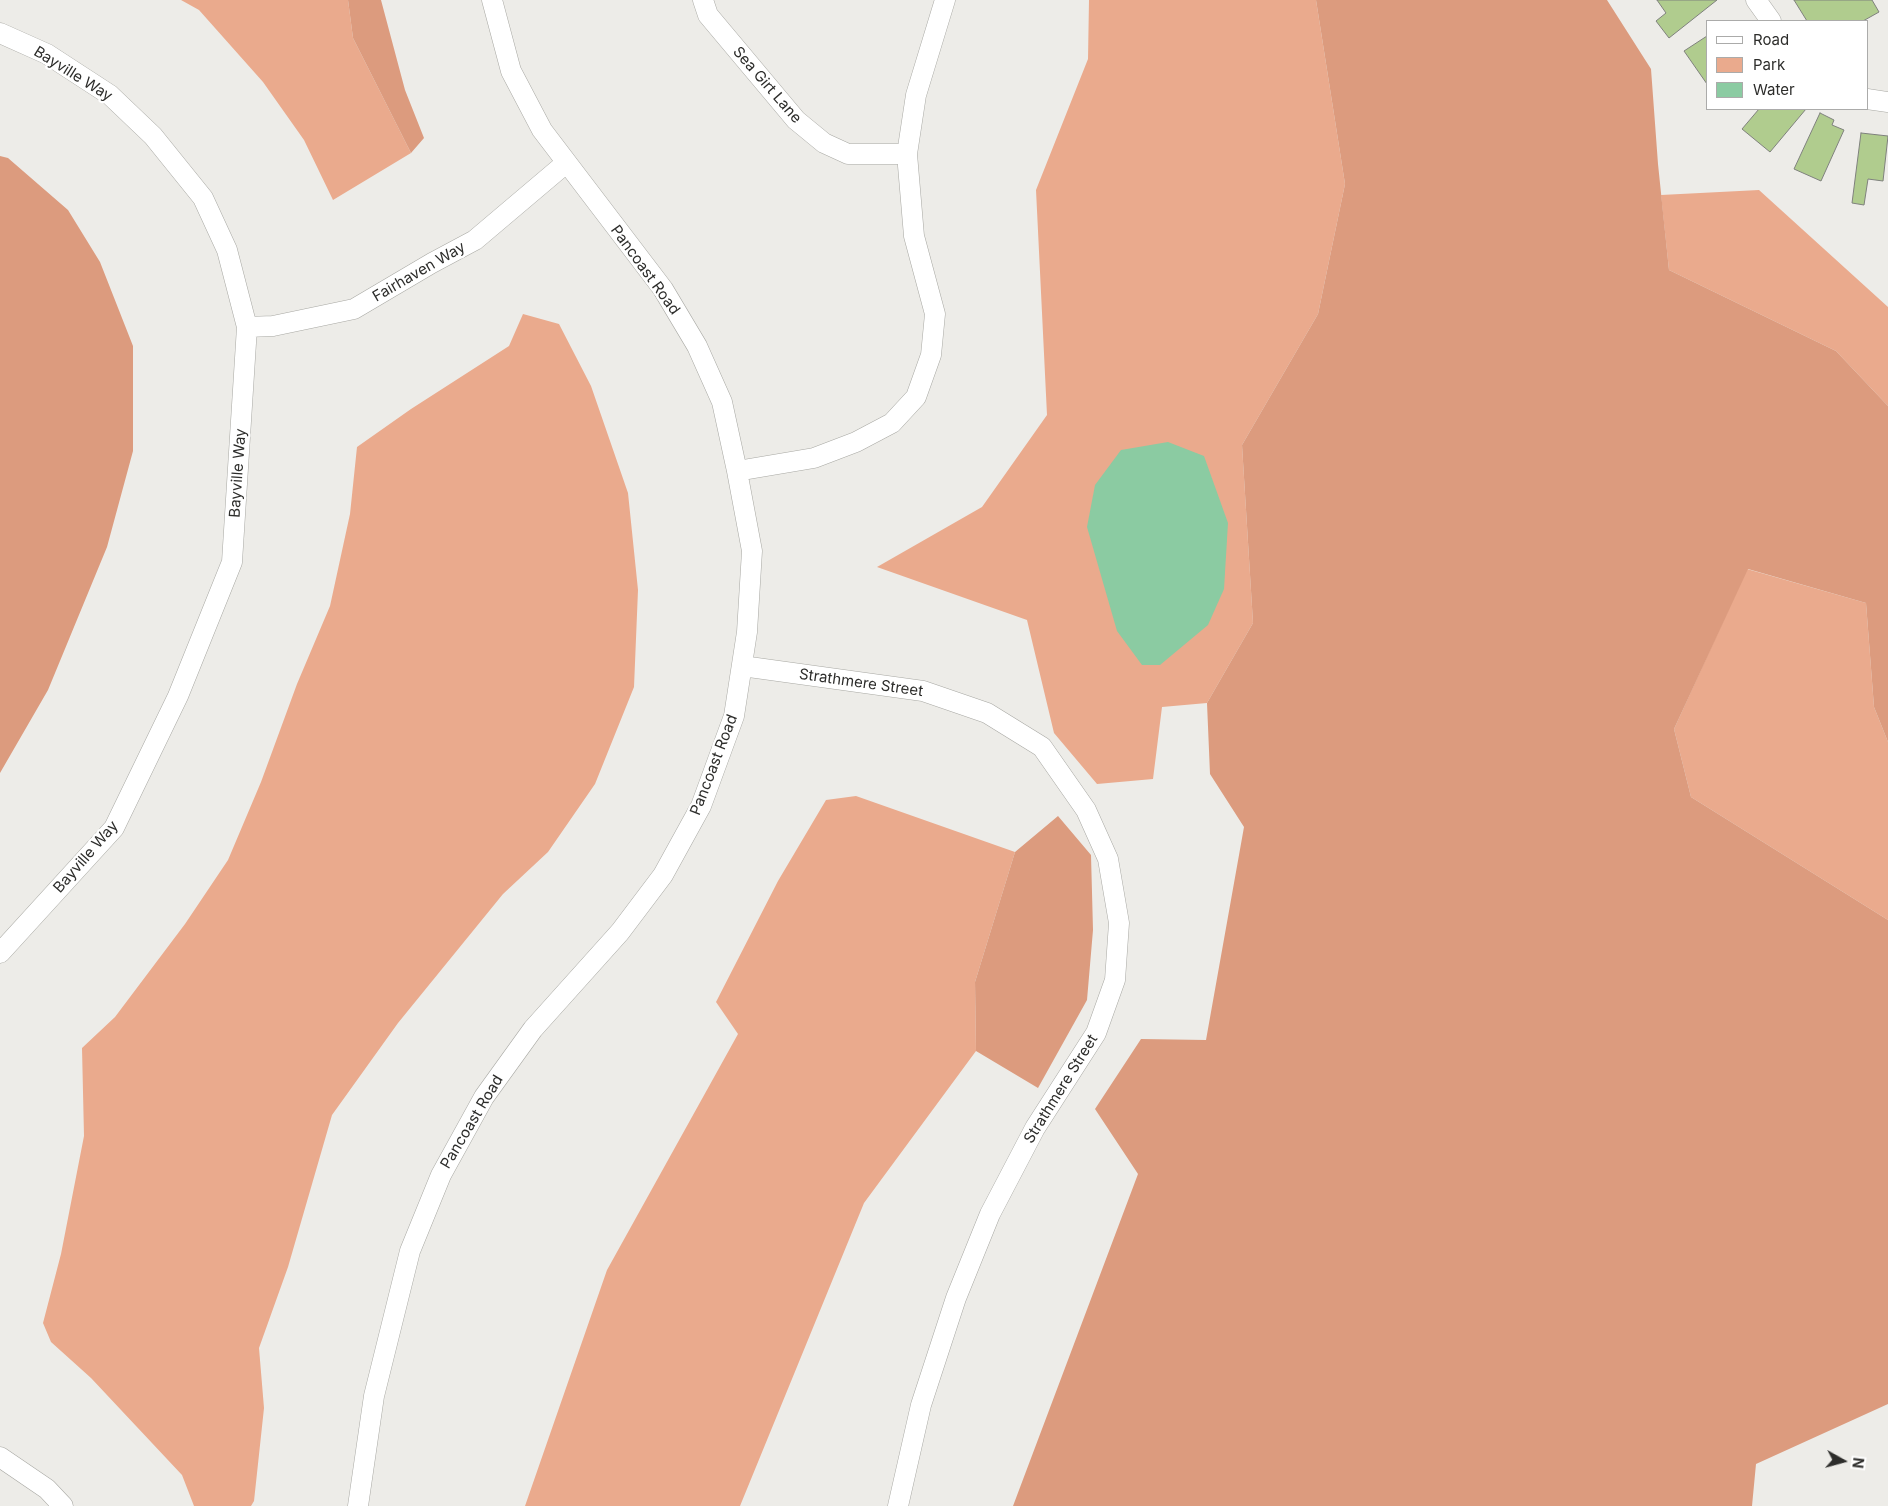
<!DOCTYPE html>
<html>
<head>
<meta charset="utf-8">
<style>
  body { margin:0 }
  #map { position:relative; width:1888px; height:1506px; overflow:hidden; background:#edece8; font-family:Inter,sans-serif }
  canvas { display:block }
  .legend { position:absolute; left:1706px; top:20px; width:162px; height:90px; box-sizing:border-box; background:#fff; border:1px solid #ababaa; margin:0; padding:6px 9px; list-style:none; font-size:15px; color:#2d2d2b }
  .legend li { display:flex; align-items:center; gap:10px; height:25px }
  .legend b { width:25px; border:1px solid #ababaa }
  .north { position:absolute; left:1818px; top:1436px; width:50px; height:50px; -webkit-text-stroke:4px #fff; paint-order:stroke; rotate:97deg; font-size:14px; font-weight:700; line-height:20px; text-align:center; color:#2d2d2b }
  .north::after { content:''; display:block; margin:auto; width:18px; height:22px; background:#2d2d2b; clip-path:polygon(50% 0,100% 100%,50% 72%,0 100%) }
</style>
</head>
<body>
<div id="map">
<canvas width="1888" height="1506"></canvas>
<ul class="legend">
<li><b style="height:6px;background:#fff"></b>Road</li>
<li><b style="height:14px;background:#eaaa8d"></b>Park</li>
<li><b style="height:14px;background:#8bcba2"></b>Water</li>
</ul>
<div class="north">N</div>
</div>
<script>
const context = document.querySelector('canvas').getContext('2d');
context.lineJoin = 'round';
function paint(path, color) {
  context.fillStyle = color;
  context.fill(path, 'evenodd');
}
function shape(rows) {
  const path = new Path2D();
  for (const r of rows) {
    path.moveTo(r[0], r[1]);
    for (let i = 2; i < r.length; i += 2) path.lineTo(r[i], r[i + 1]);
  }
  return path;
}
function trace(path, color, width, dash) {
  context.strokeStyle = color;
  context.lineWidth = width;
  context.lineCap = dash ? 'butt' : 'round';
  context.setLineDash(dash || []);
  context.stroke(path);
}
function write(font, color, halo, rows, align = 'center') {
  context.font = font + ' Inter,sans-serif';
  context.lineWidth = 4.5;
  context.setLineDash([]);
  context.textBaseline = 'middle';
  context.strokeStyle = halo;
  context.fillStyle = color;
  for (const [text, x, y, turn = 0] of rows) {
    context.save();
    context.translate(x, y);
    context.rotate((+turn || 0) * Math.PI / 180);
    context.textAlign = isNaN(turn) ? turn : align;
    if (halo) context.strokeText(text, 0, 0);
    context.fillText(text, 0, 0);
    context.restore();
  }
}
paint(shape([
  [181,0,348,0,353,38,411,153,333,200,304,140,263,82,199,10],
  [1089,0,1316,0,1345,184,1318,314,1242,445,1253,623,1207,703,1162,707,1153,779,1097,784,1054,733,1027,620,877,567,982,507,1047,415,1036,190,1088,59],
  [1759,190,1888,307,1888,406,1836,351,1669,270,1661,195],
  [523,314,559,324,591,386,628,493,638,590,634,687,595,784,548,852,503,894,398,1023,332,1115,288,1267,259,1348,264,1408,254,1501,251,1506,194,1506,182,1475,91,1378,51,1342,43,1323,61,1254,84,1136,82,1048,115,1017,185,924,228,860,261,782,297,684,330,606,350,514,357,447,411,409,509,346],
  [1747,569,1866,603,1874,707,1888,742,1888,920,1691,797,1674,729],
  [856,796,1015,852,975,982,976,1051,864,1203,740,1506,525,1506,607,1270,738,1034,716,1002,778,881,826,800]
]), '#eaaa8d');
paint(shape([
  [348,0,381,0,405,90,424,138,411,153,353,38],
  [1316,0,1607,0,1651,69,1658,164,1669,270,1836,351,1888,406,1888,742,1874,707,1866,603,1748,569,1674,729,1691,797,1888,920,1888,1404,1756,1464,1752,1506,1013,1506,1138,1174,1095,1109,1141,1039,1206,1040,1244,827,1210,774,1207,703,1253,623,1242,445,1318,314,1345,184],
  [0,156,8,158,68,210,100,262,133,346,133,451,107,547,48,690,0,773],
  [1058,816,1091,855,1093,930,1087,1000,1038,1088,976,1051,975,982,1015,852]
]), '#dc9b7e');
paint(shape([
  [1168,442,1204,456,1228,523,1224,589,1208,625,1160,665,1142,665,1117,631,1087,527,1095,485,1121,450]
]), '#8bcba2');
const building = shape([
  [1657,0,1717,0,1669,38,1656,21,1666,13,1657,0],
  [1794,0,1872,0,1879,12,1863,21,1807,21,1794,0],
  [1707,36,1707,84,1684,51,1707,36],
  [1759,109,1806,109,1770,152,1742,129,1759,109],
  [1820,113,1834,120,1832,125,1844,130,1821,181,1794,169,1820,113],
  [1861,133,1888,136,1883,181,1868,179,1864,205,1852,203,1861,133]
]);
paint(building, '#b0cc8e');
trace(building, '#7f817d', 1);
const minor = shape([
  [703,0,708,15,796,120,824,143,848,154,907,154],
  [1756,0,1771,21],
  [0,33,47,54,110,95,153,136,203,198,227,250,247,327,232,562,178,696,114,828,0,953],
  [1867,99,1888,102],
  [247,327,273,326,354,309,432,263,475,240,566,163],
  [737,471,814,458,856,442,892,423,916,397,931,355,935,314,914,236,907,154,916,95,945,0],
  [742,666,923,691,987,713,1042,747,1086,810,1108,859,1119,923,1115,980,1096,1033,1035,1128,990,1214,956,1298,921,1405,898,1506],
  [0,1457,47,1489,63,1506],
  [358,1506,374,1396,410,1251,441,1175,484,1097,533,1029,620,932,663,875,701,806,734,716,747,632,752,551,737,471,722,402,697,346,663,289,542,130,511,71,492,0]
]);
trace(minor, '#a8a8a3', 21);
trace(minor, '#fff', 20);
write('15px', '#2d2d2b', '#fff', [
  ["Bayville Way",73,74,32],
  ["Sea Girt Lane",767,85,49],
  ["Pancoast Road",645,270,54],
  ["Fairhaven Way",419,272,-30],
  ["Bayville Way",238,473,-86],
  ["Strathmere Street",861,683,8],
  ["Pancoast Road",714,765,-69],
  ["Bayville Way",86,857,-49],
  ["Strathmere Street",1061,1089,-58],
  ["Pancoast Road",472,1122,-59]
]);
</script>
</body>
</html>
